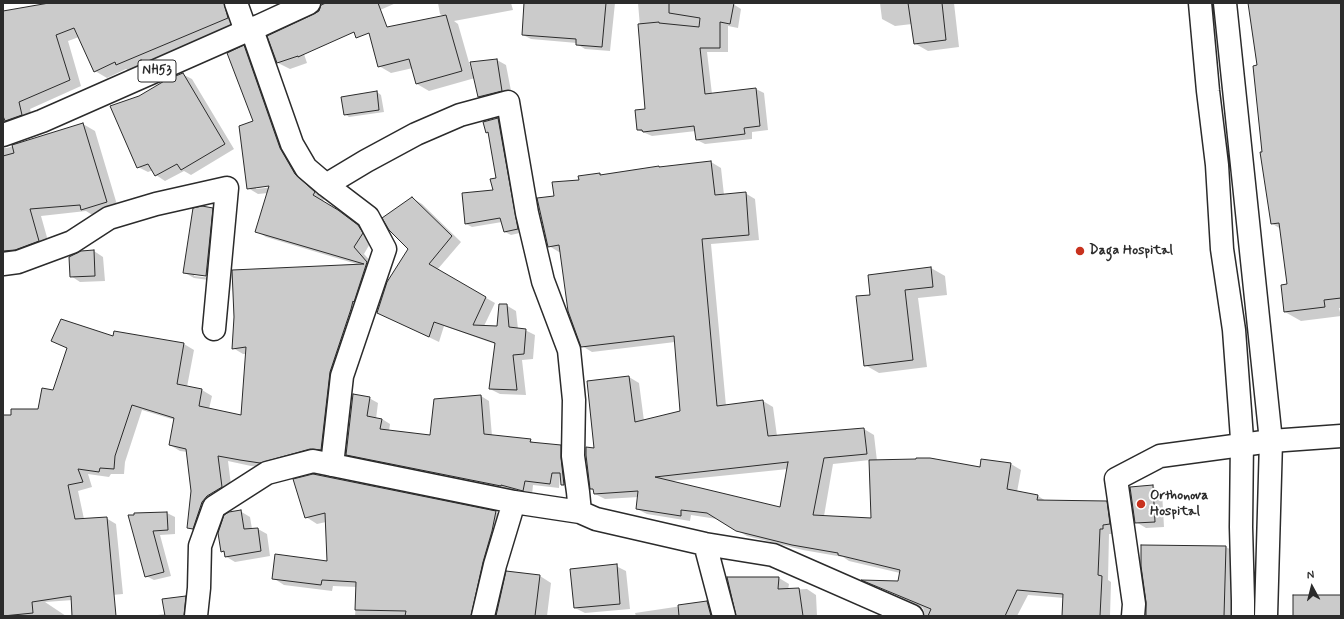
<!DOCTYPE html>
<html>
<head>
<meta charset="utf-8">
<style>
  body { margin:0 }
  #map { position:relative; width:1344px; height:619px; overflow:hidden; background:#fff; font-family:Mynerve,sans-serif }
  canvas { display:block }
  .frame { position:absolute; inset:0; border:4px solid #2b2b2b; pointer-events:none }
  .north { position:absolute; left:1292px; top:567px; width:40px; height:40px; -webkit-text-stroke:3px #fff; paint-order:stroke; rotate:353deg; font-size:11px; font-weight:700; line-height:16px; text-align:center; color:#2b2b2b }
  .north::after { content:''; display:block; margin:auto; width:14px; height:18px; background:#2b2b2b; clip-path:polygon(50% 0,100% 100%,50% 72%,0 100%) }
</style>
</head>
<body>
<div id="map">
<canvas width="1344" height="619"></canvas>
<div class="frame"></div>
<div class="north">N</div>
</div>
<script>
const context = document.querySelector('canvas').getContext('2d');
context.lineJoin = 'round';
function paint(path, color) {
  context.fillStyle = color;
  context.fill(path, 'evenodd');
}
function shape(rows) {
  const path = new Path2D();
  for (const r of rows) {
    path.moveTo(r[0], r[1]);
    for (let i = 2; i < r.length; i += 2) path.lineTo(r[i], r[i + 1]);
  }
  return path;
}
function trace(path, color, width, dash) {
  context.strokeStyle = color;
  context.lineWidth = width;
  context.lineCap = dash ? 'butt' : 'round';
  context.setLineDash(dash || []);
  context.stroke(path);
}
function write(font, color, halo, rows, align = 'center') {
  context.font = font + ' Mynerve,sans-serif';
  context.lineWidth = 4;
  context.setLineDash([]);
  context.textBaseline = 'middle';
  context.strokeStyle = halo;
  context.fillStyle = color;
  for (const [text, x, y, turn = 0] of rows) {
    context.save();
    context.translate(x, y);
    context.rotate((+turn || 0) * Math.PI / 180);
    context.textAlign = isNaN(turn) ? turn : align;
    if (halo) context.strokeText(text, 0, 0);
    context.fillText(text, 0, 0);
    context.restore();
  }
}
paint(shape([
  [54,3,238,3,239,25,129,71,126,69,107,78,95,71,79,37,68,41,81,86,30,109,34,121,3,138,3,13],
  [329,3,396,3,301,45,307,63,290,69,278,63,315,15],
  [438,3,511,3,513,10,454,21,458,24,472,73,497,60,506,65,512,96,488,102,479,97,475,78,429,91,417,84,413,68,391,73,379,66,445,17,440,14],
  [536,3,615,3,610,51,585,49,577,44,577,43,531,39,523,35],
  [638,3,728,3,733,4,741,9,738,28,728,26,728,52,707,52,712,94,756,89,764,93,768,130,752,132,752,139,705,144,697,140,696,131,652,136,638,130,647,110],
  [880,3,954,3,959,47,928,51,914,43,912,24,895,26,882,19],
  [1249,3,1341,3,1341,308,1339,308,1341,316,1301,321,1285,312,1288,285,1281,229,1271,223,1263,153,1258,66],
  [244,47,254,52,305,181,324,198,323,202,348,217,368,232,372,240,364,254,377,268,331,455,271,468,251,466,228,461,232,493,198,533,188,527,192,491,188,452,180,451,170,445,175,420,142,410,125,462,124,474,111,474,109,477,88,474,92,487,78,491,84,519,106,518,116,524,123,594,101,596,101,598,45,602,66,616,3,616,3,416,12,416,39,410,54,391,68,348,53,340,114,337,115,332,184,344,194,350,187,387,202,390,212,396,209,409,242,416,247,354,243,354,233,348,360,265,266,237,256,231,268,193,258,194,248,188,254,122],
  [273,185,274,187,256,189,256,187],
  [182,74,192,79,234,149,191,175,184,171,165,181,156,175,153,170,148,172,138,167,140,97],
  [377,92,381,95,384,112,349,117,345,114],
  [498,119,504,123,524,232,511,235,505,232,502,222,472,227,466,224,494,191,497,179,489,134,486,132],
  [83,124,95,131,118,208,94,216,86,211,41,216,50,248,3,267,3,147,4,148,7,148],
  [711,162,721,168,724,195,745,193,755,199,759,240,711,244,726,406,763,401,773,407,777,436,864,429,874,435,877,461,981,468,1011,464,1021,470,1017,492,1038,496,1046,501,1106,502,1116,508,1113,534,1109,534,1108,580,1111,582,1110,616,1063,616,1064,598,1028,595,1017,616,925,616,923,608,921,607,888,591,899,582,900,573,849,561,843,557,803,550,747,536,717,519,691,515,690,521,647,514,637,509,639,497,605,499,595,494,595,490,591,488,595,449,629,377,639,383,644,421,681,412,675,342,592,352,582,346,561,252,559,252,549,246,555,197,580,180,599,174,602,175,659,167,661,168],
  [870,460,872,519,824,516,833,464],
  [788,469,780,508,671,481],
  [412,198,422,204,461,242,437,270,495,303,484,326,497,328,506,305,516,311,518,329,525,330,535,335,533,359,522,360,526,395,500,394,490,389,495,344,444,326,439,342,387,317,410,248],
  [212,209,222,215,216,281,194,278,185,273],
  [194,274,211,276,211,278,194,276],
  [94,251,103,257,105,281,80,282,71,276],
  [931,268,945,276,947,295,918,298,927,367,879,373,865,365,871,296],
  [481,396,489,401,492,436,530,440,536,444,560,446,569,451,571,489,562,484,560,474,559,488,533,485,532,495,509,489,509,491,355,459,347,454,369,398,378,403,376,419,382,419,390,424,389,431,431,436],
  [295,480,496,512,507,519,483,616,355,616,357,587,333,586,332,591,284,585,273,578,328,562,326,522,317,524,306,517],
  [1152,486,1162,492,1164,527,1146,528,1136,522],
  [240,511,250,517,252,529,258,529,267,534,270,556,235,562,225,556,225,553,222,551],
  [167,513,175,517,175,534,160,535,171,576,154,580,146,576,129,516],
  [1142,546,1226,547,1244,557,1242,616,1147,616,1147,605],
  [616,566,626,571,630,609,585,613,575,608],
  [540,576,551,583,547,616,497,616],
  [779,578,789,584,788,590,807,589,816,595,817,616,741,616],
  [185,597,196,603,194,616,150,616,165,614],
  [695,604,713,614,713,616,636,616,635,613]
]), '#0003');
const building = shape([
  [49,3,224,3,228,18,116,65,115,62,94,72,74,28,56,35,70,80,19,102,22,115,5,121,3,116,3,11,49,3],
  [326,3,378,3,387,27,446,15,462,71,416,84,409,59,378,67,369,33,356,38,354,32,298,57,298,56,277,63,267,36,314,14,319,11,321,5,326,3],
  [524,3,606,3,602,47,576,45,576,39,522,35,524,3],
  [669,3,734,3,730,24,720,22,720,48,700,48,705,94,756,88,760,126,744,128,745,134,696,140,694,126,643,132,642,130,637,130,635,110,645,109,638,24,659,22,659,23,699,27,700,18,669,13,669,3],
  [908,3,942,3,946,40,914,44,908,3],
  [1248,3,1341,3,1341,298,1324,300,1325,307,1284,312,1281,285,1287,284,1279,223,1271,224,1260,152,1262,152,1253,66,1257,65,1248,3],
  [244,45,280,148,295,174,315,192,313,195,338,210,358,225,363,233,354,247,367,262,354,302,353,301,351,309,330,372,321,450,310,449,260,463,240,460,218,456,222,487,207,496,202,502,193,529,187,528,191,491,186,449,169,445,174,418,132,405,115,456,114,469,100,468,99,472,78,469,83,482,68,485,75,519,107,517,116,616,72,616,71,596,32,602,33,613,3,616,3,415,11,415,11,409,38,409,42,388,53,390,67,348,51,341,61,319,113,336,114,331,184,343,177,384,202,389,199,406,241,415,246,347,232,349,234,317,232,270,364,264,255,232,269,186,247,189,239,126,253,121,227,53,244,45],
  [497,59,502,91,478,97,470,62,497,59],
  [183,73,225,144,181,170,177,164,155,176,148,164,137,168,110,106,139,96,166,80,183,73],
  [377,91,379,110,344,115,341,97,377,91],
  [498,118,518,229,504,232,500,218,465,224,462,193,493,190,490,179,496,178,488,132,486,133,483,122,498,118],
  [83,123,107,202,81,210,80,205,30,209,39,241,15,250,3,251,3,156,14,153,12,145,83,123],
  [711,161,715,195,746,192,749,235,702,239,717,406,763,400,768,436,864,428,867,454,824,458,813,515,871,518,869,460,916,459,916,458,930,458,980,467,981,459,1011,463,1007,489,1038,495,1037,500,1107,501,1110,524,1103,525,1103,529,1100,529,1098,575,1102,576,1100,616,1062,616,1063,594,1017,590,1005,616,928,616,931,609,861,580,898,581,900,570,838,555,838,553,792,545,736,531,707,513,681,510,681,516,636,509,638,491,594,494,593,489,590,489,586,455,586,447,594,448,587,381,629,376,635,422,680,411,674,336,581,347,568,311,559,245,548,247,537,198,554,196,552,182,579,180,578,176,600,173,600,175,659,166,659,167,711,161],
  [788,462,780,507,655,477,788,462],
  [412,197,452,236,429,264,486,297,473,325,497,326,499,304,507,304,509,327,526,329,524,354,513,355,517,390,489,389,495,343,434,322,429,337,377,313,387,282,408,249,389,230,382,218,412,197],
  [202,206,213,208,206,276,183,273,193,208,202,206],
  [94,250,95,276,70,277,69,257,81,251,94,250],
  [931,267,933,287,905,290,913,360,864,366,856,296,870,295,868,275,931,267],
  [353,394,370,397,367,416,382,419,380,429,430,435,434,399,481,395,484,434,531,439,530,442,561,445,561,458,564,485,561,485,560,473,552,473,550,484,525,481,523,491,501,485,501,486,346,455,353,394],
  [313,474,496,511,492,531,483,562,471,616,405,616,406,611,355,610,356,582,322,580,321,585,272,579,275,554,327,561,325,513,305,518,293,479,313,474],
  [1153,485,1155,522,1135,523,1130,487,1153,485],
  [241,510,244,529,258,528,261,551,225,557,224,551,221,552,218,533,224,515,229,512,241,510],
  [167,512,168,530,153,531,164,572,145,577,128,515,134,515,134,513,167,512],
  [1141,545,1226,546,1224,616,1146,616,1146,602,1141,566,1141,545],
  [617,564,620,604,574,608,570,569,617,564],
  [506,571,540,575,535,616,496,616,506,571],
  [727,577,779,577,778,589,799,588,803,616,736,616,727,577],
  [1293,595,1341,595,1341,616,1293,616,1293,595],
  [186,596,184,616,165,616,162,599,186,596],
  [707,601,711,616,679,616,678,605,707,601]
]);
paint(building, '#cbcbcb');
trace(building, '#2b2b2b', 1);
const minor = shape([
  [236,3,246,31],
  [252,30,292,144,306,168,326,185,368,217,385,249,342,376,332,465],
  [326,185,366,161,416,134,460,115,508,102,527,213,543,281,569,350,574,400,573,456,578,492,580,512],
  [3,264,18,262,72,242,109,218,156,204,227,188,214,329],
  [705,544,724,616],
  [196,616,199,588,200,546,214,507,267,473,313,461,514,502,580,512,596,519,705,544,773,555,912,616],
  [483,616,495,565,514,502],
  [1133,616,1134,604,1116,479,1160,456,1271,441]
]);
const tertiary = shape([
  [1271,441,1341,436]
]);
const secondary = shape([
  [1200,3,1208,91,1217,165,1222,249,1234,330,1240,411,1242,439,1241,527,1243,601,1243,616],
  [1225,3,1271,441,1266,616]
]);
const trunk = shape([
  [3,135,42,121,246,31,259,26,309,3]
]);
trace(minor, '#2b2b2b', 25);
trace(tertiary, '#2b2b2b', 25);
trace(secondary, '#2b2b2b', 25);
trace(trunk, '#2b2b2b', 25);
trace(minor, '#fff', 22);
trace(tertiary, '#fff', 22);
trace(secondary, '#fff', 22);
trace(trunk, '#fff', 22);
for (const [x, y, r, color] of [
  [1080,251,5,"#c8321e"],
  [1141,504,5,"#c8321e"]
]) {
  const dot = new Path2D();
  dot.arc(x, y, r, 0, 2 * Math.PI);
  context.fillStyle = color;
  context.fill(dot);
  trace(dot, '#fff', 1.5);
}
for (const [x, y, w] of [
  [157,71,38]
]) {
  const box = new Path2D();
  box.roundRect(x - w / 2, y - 11, w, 22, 3);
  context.fillStyle = '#fff';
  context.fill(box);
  trace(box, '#2b2b2b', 1);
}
write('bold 13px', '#2b2b2b', null, [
  ["NH53",157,71]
]);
write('bold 14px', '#2b2b2b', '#fff', [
  ["Daga Hospital",1089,251],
  ["Orthonova",1150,496],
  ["Hospital",1150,512]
], 'left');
</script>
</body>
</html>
